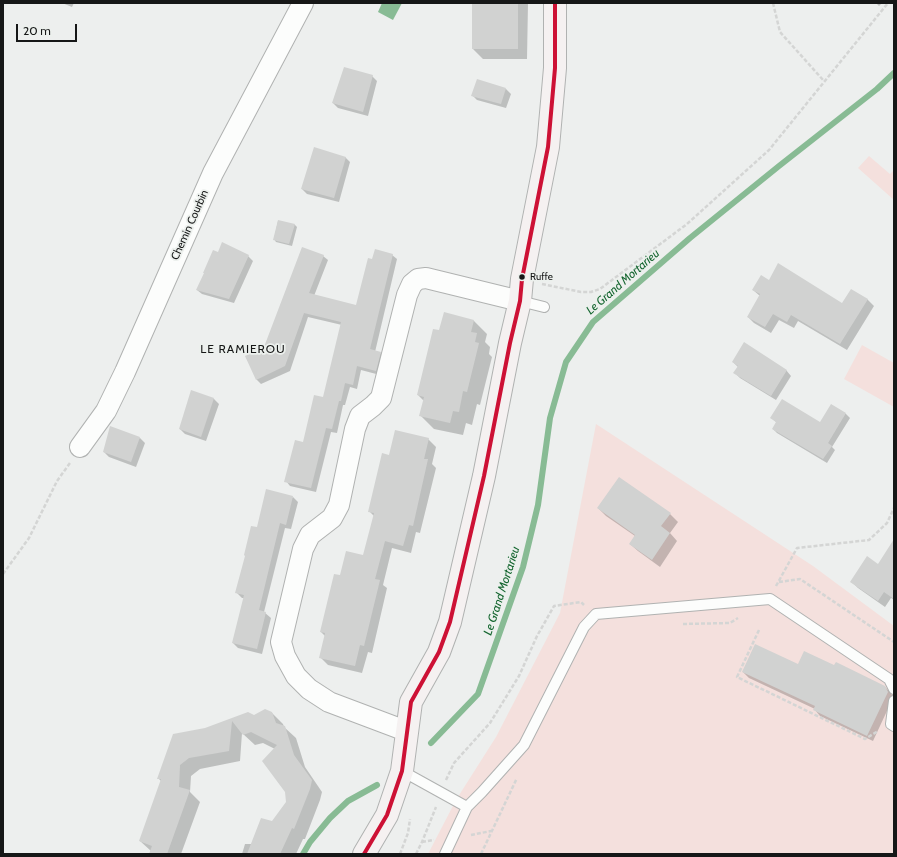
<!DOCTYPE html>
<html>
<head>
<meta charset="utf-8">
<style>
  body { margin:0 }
  #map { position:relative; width:897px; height:857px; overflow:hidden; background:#edefee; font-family:Cabin,sans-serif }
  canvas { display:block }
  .frame { position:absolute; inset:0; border:4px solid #161717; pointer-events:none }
  .scale { position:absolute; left:16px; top:24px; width:61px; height:18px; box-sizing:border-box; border:2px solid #161717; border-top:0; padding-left:5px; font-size:12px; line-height:14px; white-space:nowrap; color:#161717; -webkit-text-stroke:3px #ecf0ed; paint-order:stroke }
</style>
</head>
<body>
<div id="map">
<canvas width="897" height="857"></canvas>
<div class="frame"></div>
<div class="scale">20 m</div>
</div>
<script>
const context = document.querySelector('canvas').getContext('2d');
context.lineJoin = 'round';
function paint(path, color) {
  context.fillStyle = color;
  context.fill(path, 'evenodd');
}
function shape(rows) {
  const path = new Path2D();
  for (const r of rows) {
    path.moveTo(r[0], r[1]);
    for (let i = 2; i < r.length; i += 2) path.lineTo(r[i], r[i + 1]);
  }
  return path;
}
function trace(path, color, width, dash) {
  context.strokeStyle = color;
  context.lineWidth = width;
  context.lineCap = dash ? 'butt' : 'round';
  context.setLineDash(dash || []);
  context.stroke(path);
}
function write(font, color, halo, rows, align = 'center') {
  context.font = font + ' Cabin,sans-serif';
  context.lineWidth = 3.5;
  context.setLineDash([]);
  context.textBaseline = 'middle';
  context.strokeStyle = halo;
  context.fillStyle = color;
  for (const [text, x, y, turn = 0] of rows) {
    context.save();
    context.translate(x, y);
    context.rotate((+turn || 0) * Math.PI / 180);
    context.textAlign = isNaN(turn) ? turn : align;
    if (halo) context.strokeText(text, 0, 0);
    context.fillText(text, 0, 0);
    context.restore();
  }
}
paint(shape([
  [869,156,890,174,894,170,894,200,858,168],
  [862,345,894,363,894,407,844,379],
  [596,424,813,566,894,626,894,854,428,854,456,800,496,737,560,613]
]), '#f4e0dd');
paint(shape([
  [382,3,402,3,393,20,378,12]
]), '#88bb94');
paint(shape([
  [62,3,74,3,72,7],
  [473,3,528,3,527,59,483,59,473,49],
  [876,3,882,3,879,6],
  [372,76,377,81,368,116,338,108,333,103],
  [506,89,511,94,506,108,477,100,472,95],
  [345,157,350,162,339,202,307,194,302,189],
  [278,221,295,225,297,227,292,246,276,242,274,239],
  [392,255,397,259,375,352,380,353,385,357,380,375,361,370,357,389,350,387,345,405,343,405,337,433,331,432,316,492,290,486,286,481,324,398,342,325,308,317,290,371,261,384,257,380,246,357,265,348,323,256,328,260,314,296,357,306,373,260],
  [248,256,253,261,234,303,202,294,197,290],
  [769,281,842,304,867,299,874,306,847,350,798,321,794,328,779,320,771,333,754,323,748,317,760,296,753,290],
  [445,314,474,321,487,334,485,342,490,347,489,354,492,357,480,405,477,404,472,425,466,423,463,435,434,429,420,415,424,401,418,395,440,332],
  [733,362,786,370,791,376,776,400,740,378,735,373,738,367],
  [192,391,214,399,219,404,206,441,185,434,180,429],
  [832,406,846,414,850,418,832,447,835,450,827,463,777,433,773,429,777,423,772,418,821,424],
  [140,438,145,443,136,467,109,457,104,452],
  [428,439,436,447,432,464,436,468,420,533,416,532,411,553,392,548,383,585,387,588,372,653,368,652,362,673,328,665,320,657,325,636,321,632,341,576,364,556,374,516,369,511,390,456],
  [293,497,298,502,291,529,285,528,264,612,271,618,262,654,238,648,233,643,245,598,242,598,237,593,258,528],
  [598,508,670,514,678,522,670,533,677,541,660,567,638,551,630,544,635,536,606,516],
  [894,561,894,600,891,598,885,607,858,588,852,582,879,565],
  [798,665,885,687,891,693,893,698,873,741,820,716,815,710,815,709,749,678,743,672],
  [248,713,254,716,272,713,283,724,284,727,296,738,305,767,322,792,320,800,305,839,303,839,296,854,242,854,245,844,252,844,273,822,287,802,286,792,275,749,263,743,255,745,242,733,240,761,200,769,191,776,190,792,200,802,181,854,150,854,151,851,140,841,161,781,158,778,205,729]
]), '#0003');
trace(shape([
  [431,743,478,694,523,567,538,505,550,418,566,362,593,322,690,238,779,166,877,89,894,73],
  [303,854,310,842,330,818,348,801,377,785]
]), '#88bb94', 6);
paint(shape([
  [472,3,518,3,518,49,472,49],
  [344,67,373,75,363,112,332,103],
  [477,79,506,88,501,104,471,96],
  [314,147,346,157,334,198,301,189],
  [278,220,295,224,289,244,273,240],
  [222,242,249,255,229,299,196,290,204,273,203,273,213,250,218,252],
  [302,247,324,255,309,293,356,305,368,258,372,259,375,249,393,254,370,349,381,352,376,371,357,366,353,385,345,383,341,401,339,401,332,429,326,428,311,488,284,482,295,440,303,442,314,395,323,397,341,322,304,313,285,366,256,380,245,356,264,347],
  [778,263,842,303,851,289,868,299,840,344,791,315,787,322,773,314,765,327,747,317,760,294,752,290,761,275,769,280],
  [444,312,474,320,471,332,477,333,475,342,479,343,467,392,463,391,459,412,453,411,450,423,419,416,424,397,417,395,433,329,439,330],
  [744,342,787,370,771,396,733,373,738,366,732,362],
  [191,390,214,398,201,437,179,429],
  [782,399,820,422,831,404,846,413,828,443,832,446,823,459,772,429,776,422,770,418],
  [110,426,140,437,131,462,103,452],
  [395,430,429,438,424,459,428,459,413,526,409,525,403,546,385,541,375,579,380,580,364,646,360,645,355,666,319,658,325,633,320,632,334,574,340,575,346,551,363,555,374,513,368,512,382,453,389,455],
  [619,477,671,513,661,526,670,533,652,560,629,544,635,535,597,508],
  [266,489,293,496,286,525,280,523,259,610,266,612,257,649,232,643,244,595,235,593,245,556,244,555,251,526,257,527],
  [894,539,894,599,884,592,878,601,850,582,867,556,878,564],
  [755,644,798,664,804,651,834,665,836,662,885,686,888,692,867,736,813,710,815,706,742,672],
  [265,709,272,712,276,723,285,726,294,755,312,780,310,789,294,829,292,828,280,854,247,854,261,818,272,821,286,802,285,792,262,761,277,745,251,732,243,735,232,721,229,751,189,758,180,765,179,787,190,790,167,854,149,854,152,846,139,841,161,779,157,779,173,734,205,728,248,712,254,715]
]), '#d1d2d1');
const service = shape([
  [520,301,544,307],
  [894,701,891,724,894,726],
  [402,771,467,807,482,792,524,745,584,627,596,614,770,599,889,679,894,689],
  [445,854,467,807]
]);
const minor = shape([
  [80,447,106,411,125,372,213,173,303,3],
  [406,731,329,702,309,689,296,676,285,656,281,642,303,549,310,535,332,518,339,505,355,429,360,416,373,406,381,398,407,295,412,284,418,279,426,278,520,301]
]);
const secondary = shape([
  [364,854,387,815,402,771,411,702,439,652,450,622,484,476,510,343,520,301,522,279,548,147,555,68,555,3]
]);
trace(service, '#b0b2b1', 12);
trace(minor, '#b0b2b1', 22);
trace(secondary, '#b0b2b1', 24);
trace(shape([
  [773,3,780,32,824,81],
  [542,284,581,292,591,292,600,289,687,224,769,150,888,3],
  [3,574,29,538,57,481,70,463],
  [779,582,800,579,894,642],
  [776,586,797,548,869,540,887,523,894,508],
  [683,624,730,623,738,618],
  [759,630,737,677,865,739,878,731],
  [446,780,454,763,490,723,519,676,537,636,554,606,581,602,584,605],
  [471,835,491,831],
  [422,842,434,840],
  [400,854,408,833,410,819],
  [416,854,422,842,436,807],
  [481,854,517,778]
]), '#d4d5d4', 2.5, [4, 2]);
trace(service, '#fcfdfc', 10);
trace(minor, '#fcfdfc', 20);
trace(secondary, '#f5f1f1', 22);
trace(shape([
  [364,854,387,815,402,771,411,702,439,652,450,622,484,476,510,343,520,301,522,279,548,147,555,68,555,3]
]), '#cd1135', 4);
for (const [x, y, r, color] of [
  [522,277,3.5,"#161717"]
]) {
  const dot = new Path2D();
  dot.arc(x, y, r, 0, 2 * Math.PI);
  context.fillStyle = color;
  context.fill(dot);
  trace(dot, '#ecf0ed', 1.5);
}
write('10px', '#161717', '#ecf0ed', [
  ["Ruffe",530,277]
], 'left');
write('11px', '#161717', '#ecf0ed', [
  ["Chemin Courbin",190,225,-66]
]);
write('italic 12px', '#166631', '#ecf0ed', [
  ["Le Grand Mortarieu",623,282,-41],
  ["Le Grand Mortarieu",502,591,-72]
]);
context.letterSpacing = '1px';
write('12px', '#161717', '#ecf0ed', [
  ["LE RAMIEROU",243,349]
]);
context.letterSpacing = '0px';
</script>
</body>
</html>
